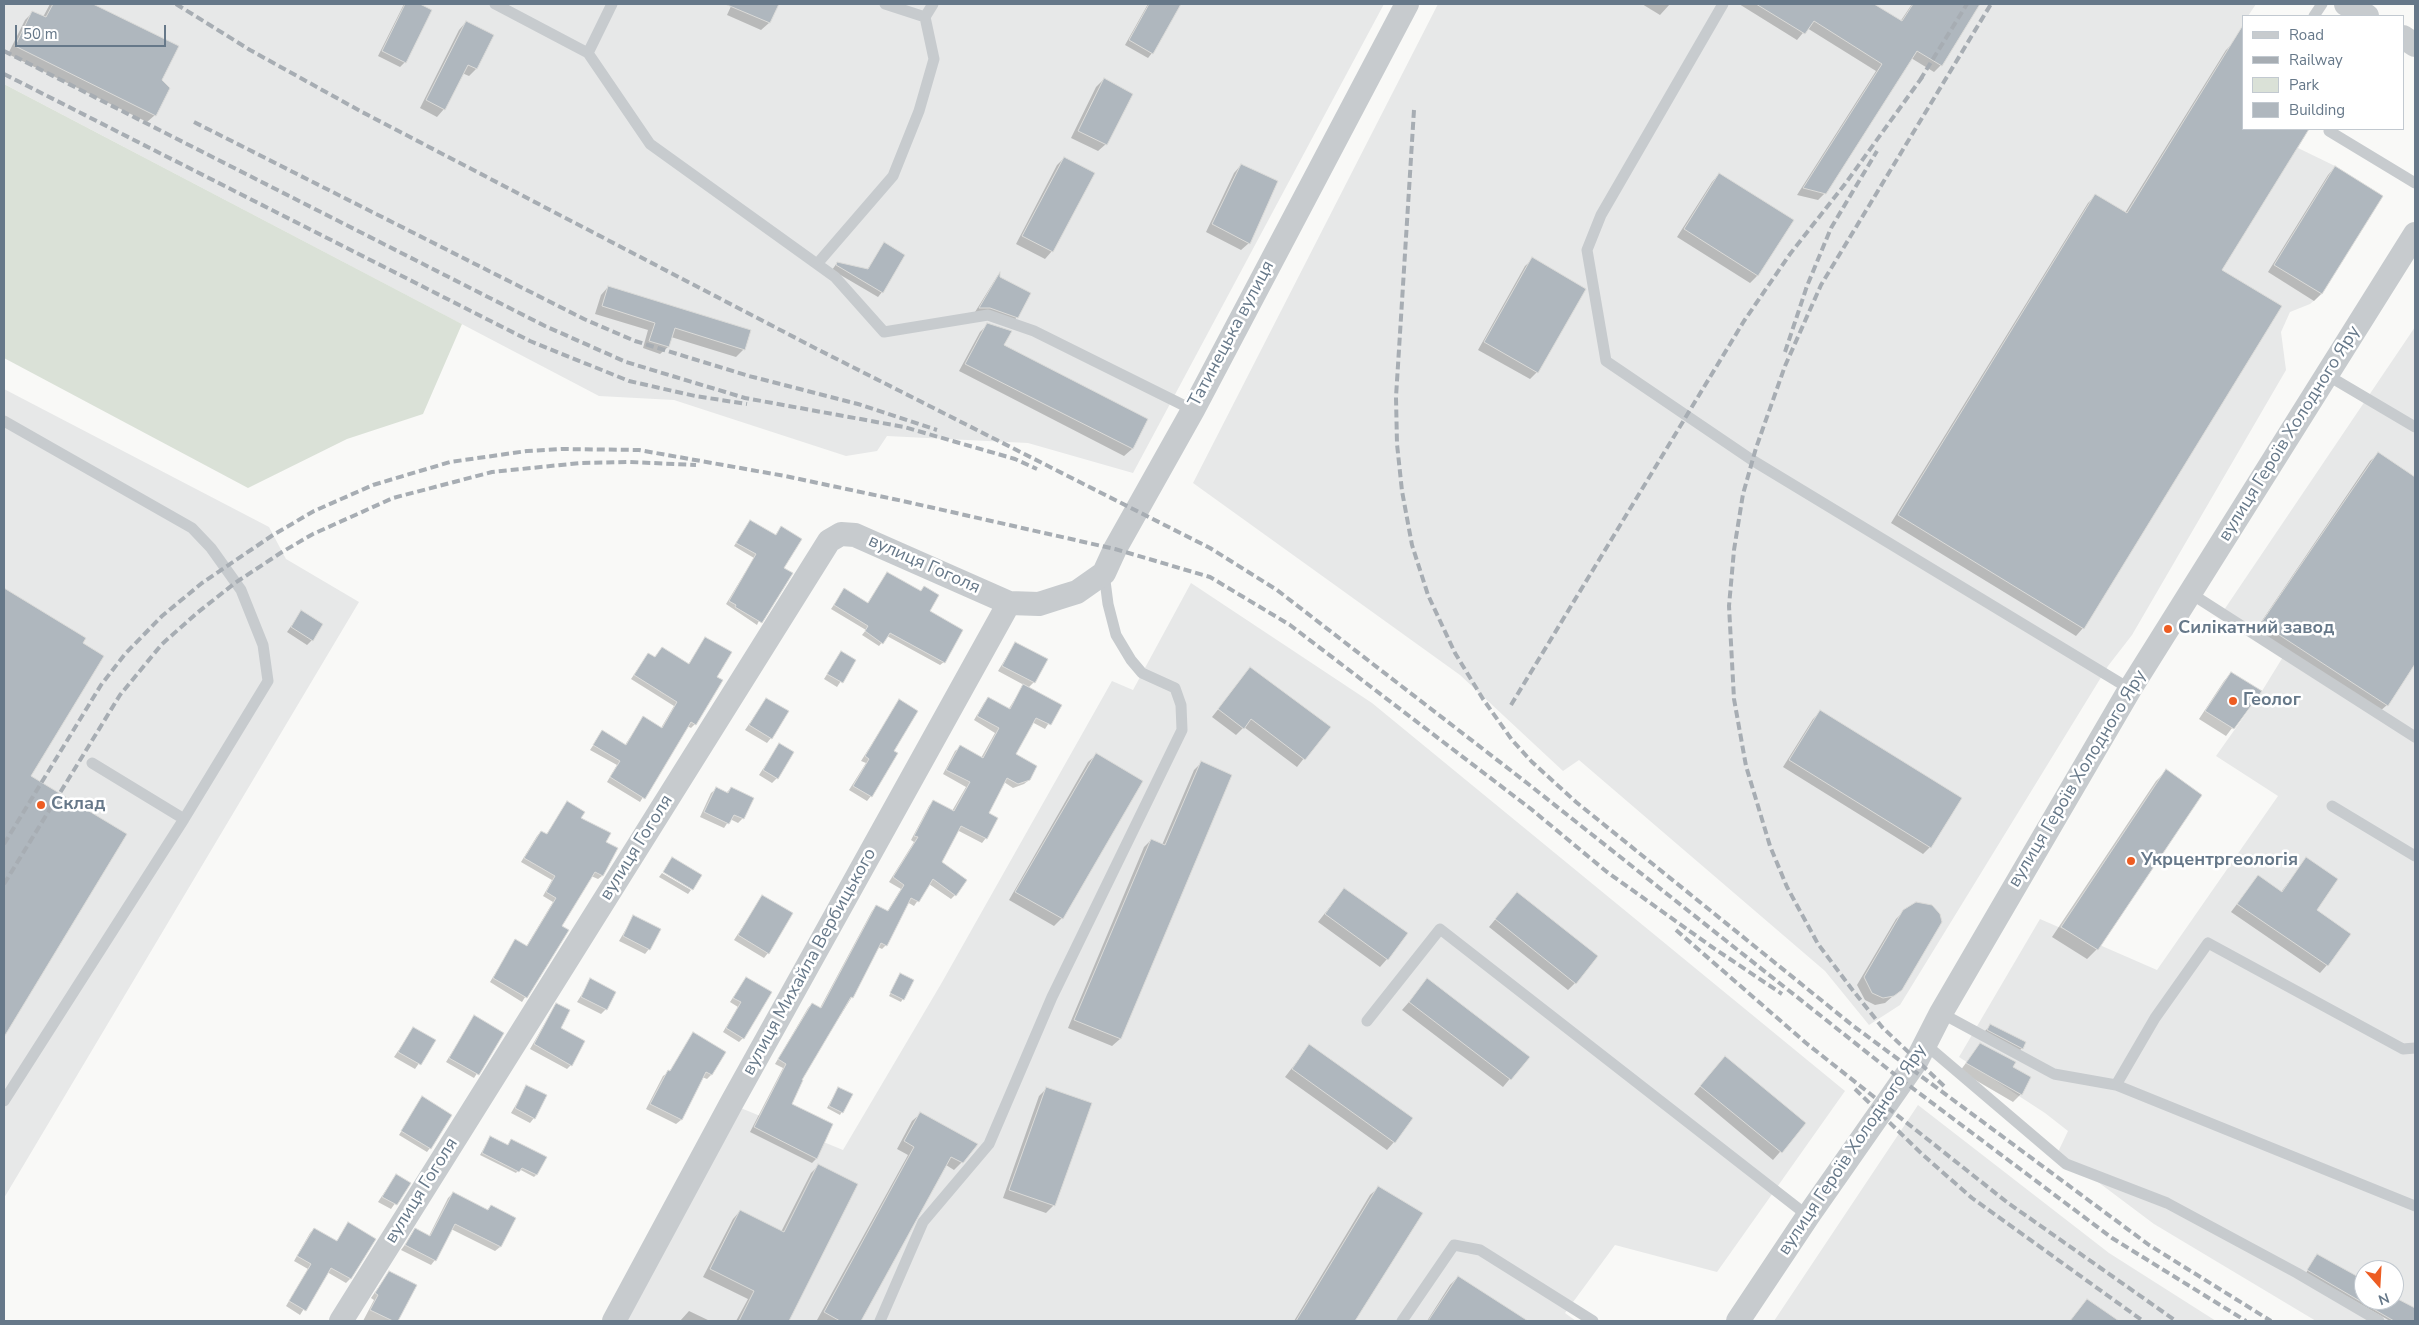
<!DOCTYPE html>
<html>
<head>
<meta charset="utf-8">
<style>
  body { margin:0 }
  #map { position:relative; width:2419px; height:1325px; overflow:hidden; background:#f9f9f7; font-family:"Nunito Sans",sans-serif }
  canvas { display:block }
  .frame { position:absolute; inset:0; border:5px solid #667889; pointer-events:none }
  .legend { position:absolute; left:2242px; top:15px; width:162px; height:115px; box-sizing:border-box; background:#fff; border:1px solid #c2c9d0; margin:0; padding:6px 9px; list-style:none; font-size:15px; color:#667889 }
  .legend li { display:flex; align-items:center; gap:10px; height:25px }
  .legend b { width:25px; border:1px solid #c2c9d0 }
  .north { position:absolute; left:2354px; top:1260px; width:50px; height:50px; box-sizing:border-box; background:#fff; border:1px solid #c2c9d0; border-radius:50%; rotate:161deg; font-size:14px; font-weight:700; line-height:20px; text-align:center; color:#667889 }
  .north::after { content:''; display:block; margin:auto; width:18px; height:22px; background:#ed5d23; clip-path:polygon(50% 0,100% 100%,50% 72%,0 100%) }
  .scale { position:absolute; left:15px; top:25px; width:151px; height:22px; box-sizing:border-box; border:2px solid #667889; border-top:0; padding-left:6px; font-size:15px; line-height:18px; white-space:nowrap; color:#667889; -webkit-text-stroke:4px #fff; paint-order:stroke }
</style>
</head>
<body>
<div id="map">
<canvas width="2419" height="1325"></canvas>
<div class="frame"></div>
<ul class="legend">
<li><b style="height:6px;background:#c7cbce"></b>Road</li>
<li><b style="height:6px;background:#a7adb3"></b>Railway</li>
<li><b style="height:14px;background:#dae1d7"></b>Park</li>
<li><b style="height:14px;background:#afb7be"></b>Building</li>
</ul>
<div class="north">N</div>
<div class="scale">50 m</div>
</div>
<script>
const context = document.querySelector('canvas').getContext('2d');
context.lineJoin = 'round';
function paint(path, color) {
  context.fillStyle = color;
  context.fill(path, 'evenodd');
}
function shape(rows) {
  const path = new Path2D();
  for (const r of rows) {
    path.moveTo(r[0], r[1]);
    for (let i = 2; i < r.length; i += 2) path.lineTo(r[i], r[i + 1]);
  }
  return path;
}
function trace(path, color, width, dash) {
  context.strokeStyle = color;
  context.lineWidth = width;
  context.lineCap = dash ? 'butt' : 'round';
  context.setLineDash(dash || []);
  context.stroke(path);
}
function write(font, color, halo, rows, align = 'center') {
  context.font = font + ' "Nunito Sans",sans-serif';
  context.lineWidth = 5;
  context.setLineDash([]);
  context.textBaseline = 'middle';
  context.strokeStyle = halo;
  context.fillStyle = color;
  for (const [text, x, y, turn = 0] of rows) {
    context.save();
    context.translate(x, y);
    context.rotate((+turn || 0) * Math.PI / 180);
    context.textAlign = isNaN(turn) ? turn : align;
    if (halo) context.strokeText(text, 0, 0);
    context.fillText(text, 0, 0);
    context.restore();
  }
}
paint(shape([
  [4,4,1384,4,1133,473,1028,443,887,436,877,451,846,456,674,400,599,396,4,84],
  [1438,4,2256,4,2248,16,2243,16,2243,25,2233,41,2243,129,2309,129,2298,148,2335,166,2383,196,2322,294,2310,304,2290,312,2281,332,2286,370,2132,635,2108,666,1900,1005,1869,1025,1825,971,1579,760,1563,771,1460,675,1193,483],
  [2415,327,2415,1321,2316,1321,2154,1224,2058,1152,2068,1131,2045,1113,1959,1057,2040,919,2157,970,2278,796,2216,756,2262,691,2286,652,2224,610],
  [2364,1270,2394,1270,2394,1300,2364,1300],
  [4,389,269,527,286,559,359,602,4,1198],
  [1191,583,1372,703,1845,1091,1717,1272,1615,1245,1565,1313,1576,1321,614,1321,731,1104,843,1150,941,984,1112,681,1133,690],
  [1918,1105,2109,1253,2216,1321,1774,1321]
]), '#e7e8e8');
paint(shape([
  [4,84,462,324,423,414,347,439,248,488,4,358]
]), '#dae1d7');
paint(shape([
  [50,4,90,4,178,47,161,80,155,115,147,122,8,54,25,20,33,12,43,17],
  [404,4,417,4,430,11,405,62,400,67,378,56],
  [732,4,778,4,769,23,761,30,727,15],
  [1148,4,1179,4,1152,53,1148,58,1125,45],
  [1642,4,1670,4,1660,15],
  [1739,4,1872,4,1900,22,1912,4,1979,4,1941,65,1934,72,1911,58,1825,193,1818,200,1797,195,1876,71,1807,28,1797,40],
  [466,22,493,35,476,69,469,76,462,73,444,109,437,117,420,108,459,30],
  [2233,43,2243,129,2308,129,2221,270,2083,628,2076,636,1891,523,2088,203,2096,195,2125,213,2226,50],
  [1104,79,1106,144,1098,151,1071,138,1096,87],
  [1064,158,1052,251,1045,259,1016,244,1057,165],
  [1241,165,1249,243,1241,250,1206,232,1234,173],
  [2335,167,2321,294,2314,301,2268,272,2328,175],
  [1719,174,1792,220,1757,276,1750,283,1677,237,1712,182],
  [884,244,882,292,878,297,832,270,837,263,867,270],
  [1533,259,1537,372,1530,379,1478,350,1525,266],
  [998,275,1017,317,1013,322,975,312],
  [608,287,744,349,736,357,671,337,668,347,660,354,643,348,648,330,595,314,601,295],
  [988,324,1003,346,1147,419,1132,449,1124,456,959,371,980,332],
  [2378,454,2415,479,2415,661,2387,705,2379,712,2255,631,2370,461],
  [750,521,775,536,778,531,783,569,757,625,726,604,754,558,734,546],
  [887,573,920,592,924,587,928,612,944,662,940,665,887,636,879,646,862,635,866,630,831,609,844,590,867,604],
  [4,590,85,638,30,777,125,834,4,1035],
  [301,612,312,640,307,645,287,632],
  [705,638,695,724,691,728,687,726,640,802,607,782,617,765,590,750,602,732,625,745,643,718,661,728,674,706,631,679,648,654,654,658,662,648,688,665],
  [1015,643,1046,660,1034,682,1028,688,1060,705,1045,729,1032,722,1014,755,1029,780,1024,784,1013,788,1004,782,987,814,986,838,982,843,957,830,940,863,955,895,951,899,929,884,914,906,907,902,886,945,882,949,878,947,852,997,800,1080,790,1104,832,1124,816,1159,812,1163,750,1132,783,1068,775,1064,808,1008,812,1004,820,1008,872,911,876,907,887,912,901,889,889,882,914,842,911,840,929,806,933,801,952,811,966,787,943,774,955,751,960,747,981,758,995,733,974,720,984,703,988,698,1008,710,1024,685,998,671],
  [841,652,855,660,837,687,824,679],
  [1251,668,1329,727,1297,767,1244,727,1236,735,1212,717],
  [2231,673,2260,691,2226,736,2199,719,2224,681],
  [766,699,771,738,767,743,745,730],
  [899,701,892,751,871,796,867,801,849,790,866,763,861,761],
  [1820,712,1930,847,1923,854,1783,767,1813,719],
  [779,744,777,778,772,783,759,775],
  [1096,755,1141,781,1062,918,1054,926,1009,900,1088,762],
  [1201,763,1231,775,1120,1039,1112,1046,1068,1028,1144,847,1151,840,1162,845,1194,770],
  [2166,771,2201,795,2097,949,2087,959,2052,937,2156,781],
  [731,788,743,818,738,823,730,819,724,828,700,817,711,793,716,789,726,793],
  [567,803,579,818,605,842,617,848,602,876,598,879,591,876,560,927,567,931,522,1002,490,982,515,941,526,947,553,902,543,896,552,880,521,862,537,836,541,832,546,835],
  [2306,859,2327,965,2320,973,2231,912,2258,876,2281,892],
  [662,873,691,890,688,894,659,877],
  [1344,889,1387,959,1380,967,1318,922],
  [1517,893,1575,983,1568,990,1489,927],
  [762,897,768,953,764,958,734,940],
  [1904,911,1901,989,1885,1003,1875,1005,1865,1000,1857,985,1896,919],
  [633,917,649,949,645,954,619,941],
  [900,974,913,980,901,1002,889,996],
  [746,978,743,1038,739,1042,723,1032,738,1007,730,1002],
  [591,980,606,1009,601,1014,577,1002],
  [1423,986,1528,1057,1503,1087,1402,1010],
  [556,1004,560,1029,571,1065,567,1069,530,1049],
  [474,1017,502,1034,474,1078,446,1062],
  [1991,1025,2022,1048,2015,1055,1983,1033],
  [413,1029,434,1041,415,1069,394,1057],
  [694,1034,725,1053,711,1075,707,1079,702,1077,681,1120,676,1124,646,1109,663,1076,669,1072],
  [1980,1044,2011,1068,2030,1078,2021,1094,2013,1102,1960,1071],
  [1309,1046,1394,1142,1387,1150,1285,1077],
  [1718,1065,1805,1123,1773,1160,1694,1094],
  [527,1086,534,1118,530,1123,511,1113],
  [838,1088,851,1094,840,1115,827,1108],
  [1046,1089,1054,1205,1046,1213,1003,1198,1039,1096],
  [422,1098,430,1148,427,1152,399,1135],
  [920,1114,962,1162,954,1170,946,1165,859,1321,820,1321,817,1320,908,1155,897,1149,912,1121],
  [490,1137,507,1146,511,1140,545,1157,536,1175,534,1177,519,1169,516,1173,480,1155],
  [819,1165,856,1184,787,1321,736,1321,748,1299,703,1277,733,1219,740,1211,781,1232,811,1173],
  [396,1175,409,1184,391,1209,378,1202],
  [1378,1188,1421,1214,1353,1321,1294,1321,1370,1195],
  [453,1193,487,1210,491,1206,514,1218,500,1247,495,1251,451,1229,435,1260,431,1265,401,1250,416,1230,429,1236,448,1198],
  [348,1224,375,1239,350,1279,346,1283,327,1272,300,1315,286,1306,308,1269,294,1261,310,1233,314,1229,336,1242],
  [2315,1257,2364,1281,2364,1300,2394,1300,2394,1298,2415,1310,2415,1321,2390,1321,2306,1273],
  [389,1272,415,1286,397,1321,363,1321,374,1300,371,1298],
  [1458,1277,1526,1321,1427,1321,1450,1285],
  [2087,1300,2117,1321,2070,1321],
  [689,1311,710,1321,680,1321]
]), '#0003');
const building = shape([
  [53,4,93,4,179,46,162,80,170,88,156,116,15,46,32,11,46,17,53,4],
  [405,4,420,4,432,10,406,63,382,51,405,4],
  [725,4,779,4,770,23,725,4],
  [1149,4,1181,4,1153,54,1129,40,1149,4],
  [1756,4,1874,4,1902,21,1913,4,1980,4,1942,66,1917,51,1826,194,1803,188,1882,64,1814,21,1805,34,1756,4],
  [466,21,494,35,477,69,468,65,445,110,426,100,466,21],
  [2243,25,2243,129,2309,129,2222,270,2282,306,2084,629,1898,515,2095,194,2127,213,2243,25],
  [1104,78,1133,94,1107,145,1078,131,1104,78],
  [1064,157,1095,173,1053,252,1022,236,1064,157],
  [1241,164,1278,181,1250,244,1212,224,1241,164],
  [2335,166,2383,196,2322,294,2274,265,2335,166],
  [1719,173,1794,220,1758,276,1684,229,1719,173],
  [884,242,905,255,883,293,836,265,837,262,868,269,884,242],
  [1532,257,1586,289,1538,373,1484,342,1532,257],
  [1000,272,1000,277,1031,293,1018,318,990,308,979,308,1000,272],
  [608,286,751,330,745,350,675,328,669,347,649,341,655,323,602,306,608,286],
  [987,323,1012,331,1004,345,1148,419,1133,449,965,364,987,323],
  [2378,452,2415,477,2415,664,2388,706,2261,623,2378,452],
  [750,520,776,535,781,526,802,539,784,568,793,573,762,623,735,607,736,605,729,601,756,554,736,543,750,520],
  [887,572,921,591,924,586,939,595,930,611,963,630,945,663,890,633,883,644,865,631,868,626,834,605,844,588,868,603,887,572],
  [4,588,86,638,83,643,104,656,31,776,127,834,4,1037,4,588],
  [301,610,323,624,313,641,291,627,301,610],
  [705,637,732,652,717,677,723,680,696,725,691,722,645,799,610,777,620,761,593,745,602,730,626,745,643,716,662,728,677,702,634,675,648,653,655,657,662,647,689,664,705,637],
  [1015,642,1048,659,1035,683,1002,666,1015,642],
  [841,651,856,660,843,683,827,674,841,651],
  [1250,667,1331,727,1305,760,1251,719,1244,729,1218,709,1250,667],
  [2231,672,2262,691,2234,729,2205,711,2231,672],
  [1023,684,1062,705,1051,725,1036,718,1016,754,1037,766,1030,780,1018,784,1007,778,989,813,998,818,987,839,961,826,942,862,967,880,956,896,933,879,919,902,911,898,887,946,881,943,853,998,851,997,802,1080,803,1080,792,1104,833,1124,817,1159,754,1127,786,1064,778,1059,812,1003,821,1008,876,905,888,911,904,885,893,877,918,837,914,836,933,800,954,811,970,782,946,770,960,745,983,758,999,728,977,716,988,697,1010,709,1023,684],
  [766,698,789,711,772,739,749,725,766,698],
  [899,699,918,711,894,751,898,753,872,797,853,786,869,759,865,756,899,699],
  [1820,710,1962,798,1931,848,1789,760,1820,710],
  [779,743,794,752,778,779,763,770,779,743],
  [1096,753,1143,781,1063,919,1015,892,1096,753],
  [1201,761,1232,775,1121,1039,1074,1020,1151,839,1165,845,1201,761],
  [2166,769,2202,795,2098,950,2061,927,2166,769],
  [716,787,728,793,731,787,754,798,744,819,734,815,729,824,704,812,716,787],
  [567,801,585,812,581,818,611,833,606,842,618,848,603,876,595,872,562,926,569,930,527,998,493,978,515,939,527,946,556,898,546,892,555,876,524,858,541,831,547,834,567,801],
  [672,857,702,875,693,890,663,872,672,857],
  [2306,857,2338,879,2317,910,2351,934,2328,966,2237,904,2258,875,2282,892,2306,857],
  [1344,888,1408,933,1388,960,1325,914,1344,888],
  [1517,892,1598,956,1576,984,1495,919,1517,892],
  [762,895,793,913,769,954,738,935,762,895],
  [1916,902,1932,905,1940,914,1942,922,1902,990,1894,996,1883,998,1872,993,1864,977,1903,910,1916,902],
  [633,915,661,929,650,950,623,936,633,915],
  [900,973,914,980,904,1000,890,993,900,973],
  [746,977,772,992,744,1039,726,1028,741,1002,733,998,746,977],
  [590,978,616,992,607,1010,581,997,590,978],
  [1427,978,1530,1057,1511,1080,1409,1002,1427,978],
  [556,1003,570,1010,561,1028,585,1041,572,1066,534,1044,556,1003],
  [474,1015,504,1033,479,1075,449,1058,474,1015],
  [1990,1024,2026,1042,2023,1049,1987,1030,1990,1024],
  [413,1027,436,1040,421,1065,398,1052,413,1027],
  [693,1032,726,1052,712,1075,706,1072,682,1120,650,1104,668,1070,670,1071,693,1032],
  [1980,1043,2016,1062,2013,1067,2031,1077,2022,1095,1966,1063,1980,1043],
  [1309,1044,1413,1118,1395,1143,1292,1069,1309,1044],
  [1725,1056,1806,1123,1782,1153,1700,1086,1725,1056],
  [526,1085,547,1095,535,1119,515,1108,526,1085],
  [838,1087,853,1094,843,1113,829,1106,838,1087],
  [1046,1087,1092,1103,1055,1206,1009,1190,1046,1087],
  [422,1096,452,1115,431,1149,401,1131,422,1096],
  [920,1112,978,1144,963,1163,951,1157,861,1321,840,1321,824,1312,914,1147,904,1141,920,1112],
  [490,1136,508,1145,511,1139,547,1157,537,1175,522,1168,519,1172,482,1153,490,1136],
  [818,1164,858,1184,789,1321,739,1321,754,1291,710,1269,740,1210,784,1232,818,1164],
  [396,1174,411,1183,397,1205,382,1197,396,1174],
  [1378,1186,1423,1213,1355,1321,1296,1321,1378,1186],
  [453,1192,488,1210,491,1205,516,1218,501,1247,455,1224,436,1261,405,1245,415,1228,430,1236,453,1192],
  [348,1222,376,1239,351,1279,331,1268,306,1311,289,1301,311,1264,297,1256,314,1228,337,1241,348,1222],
  [2317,1254,2364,1280,2364,1300,2394,1300,2394,1297,2415,1308,2415,1321,2394,1321,2307,1270,2317,1254],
  [389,1271,417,1285,398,1321,393,1321,370,1310,378,1295,375,1293,389,1271],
  [1458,1276,1528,1321,1428,1321,1458,1276],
  [2087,1299,2119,1321,2070,1321,2087,1299]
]);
paint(building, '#afb7be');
trace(building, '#dbdbd9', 1);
trace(shape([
  [495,4,588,53,612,4],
  [885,4,925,17],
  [1723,4,1601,215,1587,250,1606,361,1752,460,2130,689],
  [2314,16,2322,4],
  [588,53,650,144,835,277,884,332,988,315,1034,331,1193,410],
  [2329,131,2415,183],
  [817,264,893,176,919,111,934,59,925,17,933,4],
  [2327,375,2415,427],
  [4,421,192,528,211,548,241,590,263,645,268,681,184,819],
  [2190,593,2415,737],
  [2332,806,2415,856],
  [1941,1013,2054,1074,2116,1085,2415,1206],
  [1367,1021,1440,929,1808,1216],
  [1925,1044,2066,1164,2167,1203,2297,1273,2379,1321],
  [2116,1085,2155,1018,2208,943,2403,1049,2415,1048],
  [4,1101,184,819,92,763],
  [880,1321,923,1222,989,1144,1052,997,1182,730,1181,705,1175,688,1142,673,1131,660,1116,635,1108,604,1104,573],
  [1402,1321,1454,1245,1480,1250,1593,1321]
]), '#c7cbce', 11);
trace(shape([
  [2346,4,2367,16],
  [2403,37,2415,45],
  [341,1321,829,541,841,534,855,535,1009,603,1039,604,1064,596,1077,592,1104,573,1115,549,1193,410,1407,4],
  [614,1321,731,1104,1009,603],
  [1738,1321,1808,1216,1917,1060,1941,1013,2130,689,2415,234]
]), '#c7cbce', 24);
trace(shape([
  [176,4,250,50,362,112,813,347,1210,548,1277,590,1527,783,1903,1081,2112,1238,2246,1321],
  [4,51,545,326,626,362,745,398,904,427,1015,459,1037,469],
  [4,74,530,341,629,381,695,396,747,404],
  [1920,80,1967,4],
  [1414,110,1396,397,1397,444,1402,491,1412,545,1428,595,1455,653,1483,699,1512,740,1532,762,1576,802,1852,1025,2149,1245,2271,1321],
  [194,122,584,319,635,341,749,376,858,404,937,430],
  [1785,352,1807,286,1831,228,1877,151],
  [1511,705,1744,321,1790,254,1845,184,1923,76],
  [4,844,101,685,125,654,162,616,202,583,273,535,314,511,373,485,450,462,527,451,562,449,639,450,785,476,903,501,1115,549,1210,577,1290,625,1531,809,1607,872,1712,947,1782,994],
  [4,884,120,695,162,644,197,613,235,583,282,552,313,534,393,498,492,472,580,463,630,462,696,465],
  [1676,930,1806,1043,2008,1203,2176,1321],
  [1944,1086,1882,1027,1851,988,1818,944,1787,887,1770,846,1746,766,1734,699,1729,606,1734,550,1743,494,1756,448,1785,366,1821,285,1991,4],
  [1855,1089,1923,1155,1972,1198,2143,1321]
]), '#a7adb3', 4, [8, 4]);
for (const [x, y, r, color] of [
  [2168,629,5,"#ed5d23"],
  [2233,701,5,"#ed5d23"],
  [41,805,5,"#ed5d23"],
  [2131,861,5,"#ed5d23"]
]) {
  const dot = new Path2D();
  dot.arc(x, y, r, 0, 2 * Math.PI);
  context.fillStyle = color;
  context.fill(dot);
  trace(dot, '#fff', 2);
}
write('18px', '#667889', '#fff', [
  ["Татинецька вулиця",1232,334,-62],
  ["вулиця Героїв Холодного Яру",2290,434,-58],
  ["вулиця Гоголя",924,565,24],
  ["вулиця Героїв Холодного Яру",2078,779,-59],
  ["вулиця Гоголя",637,848,-58],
  ["вулиця Михайла Вербицького",810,962,-61],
  ["вулиця Героїв Холодного Яру",1853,1150,-56],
  ["вулиця Гоголя",422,1191,-58]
]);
write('bold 18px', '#667889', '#fff', [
  ["Силікатний завод",2178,629],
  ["Геолог",2243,701],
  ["Склад",51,805],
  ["Укрцентргеологія",2141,861]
], 'left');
</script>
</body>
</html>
